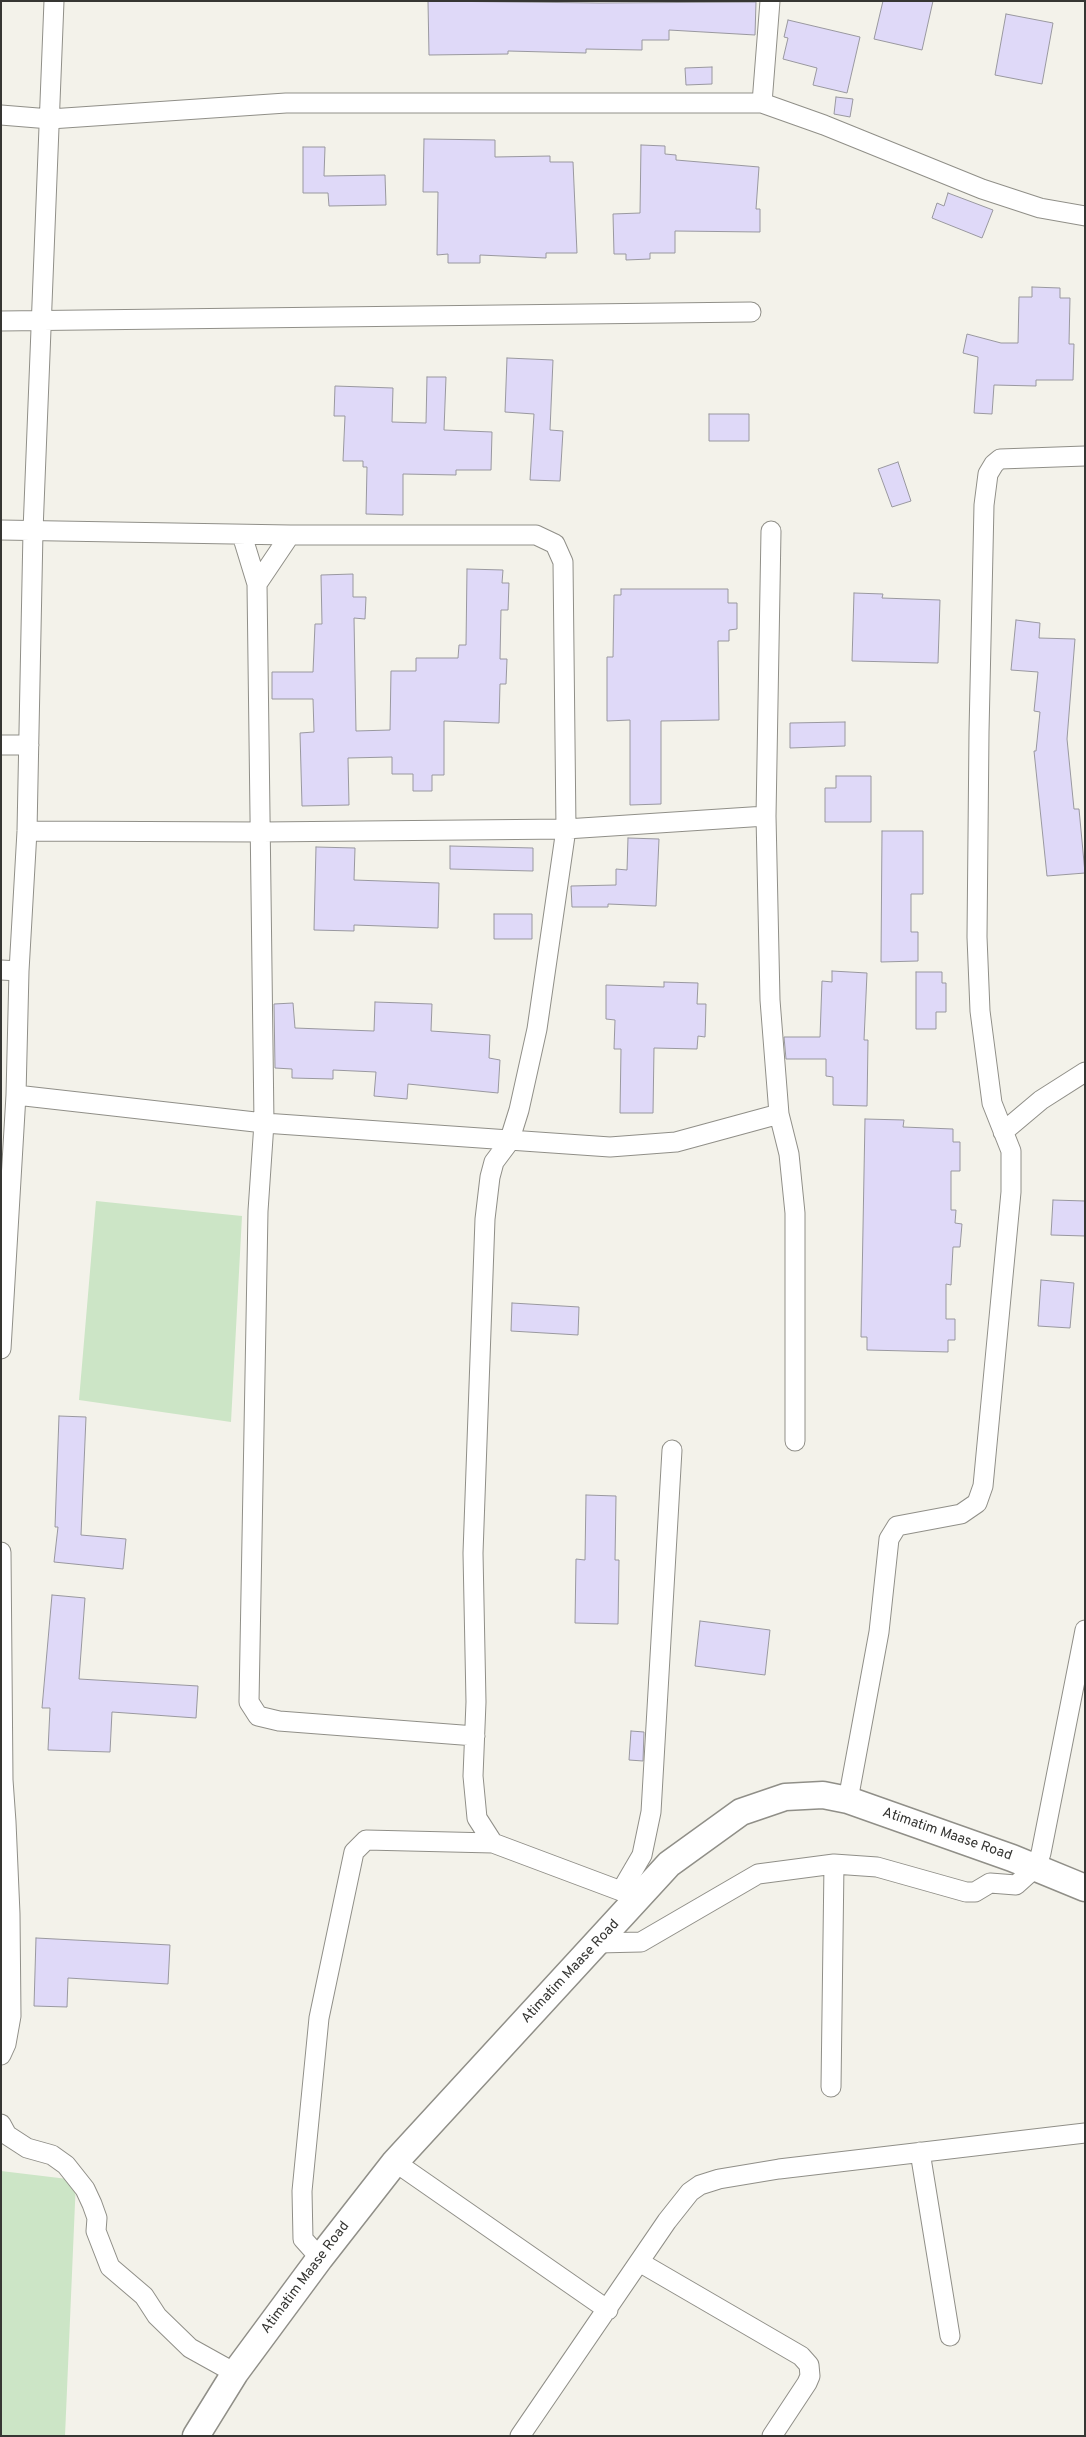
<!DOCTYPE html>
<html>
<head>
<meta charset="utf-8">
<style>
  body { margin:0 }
  #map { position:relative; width:1086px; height:2437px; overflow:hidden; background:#f3f2ea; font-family:Overpass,sans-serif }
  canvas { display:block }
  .frame { position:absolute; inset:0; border:2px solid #363633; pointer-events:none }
</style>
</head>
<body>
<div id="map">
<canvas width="1086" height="2437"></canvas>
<div class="frame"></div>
</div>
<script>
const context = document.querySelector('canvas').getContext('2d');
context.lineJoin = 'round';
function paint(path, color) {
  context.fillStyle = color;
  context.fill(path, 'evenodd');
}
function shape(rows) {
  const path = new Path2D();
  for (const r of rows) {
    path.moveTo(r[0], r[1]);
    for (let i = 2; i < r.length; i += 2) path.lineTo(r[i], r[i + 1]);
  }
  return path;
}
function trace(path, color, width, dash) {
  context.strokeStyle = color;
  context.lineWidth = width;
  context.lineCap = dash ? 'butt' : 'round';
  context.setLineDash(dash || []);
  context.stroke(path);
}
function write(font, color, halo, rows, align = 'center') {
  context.font = font + ' Overpass,sans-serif';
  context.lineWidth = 5;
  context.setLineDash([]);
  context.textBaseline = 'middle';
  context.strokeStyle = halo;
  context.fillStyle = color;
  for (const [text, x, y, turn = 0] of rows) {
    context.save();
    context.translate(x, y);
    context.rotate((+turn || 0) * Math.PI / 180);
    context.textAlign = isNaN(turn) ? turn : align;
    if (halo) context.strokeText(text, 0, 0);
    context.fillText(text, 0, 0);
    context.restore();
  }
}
paint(shape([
  [96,1201,242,1216,231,1422,79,1400],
  [1,2171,76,2180,65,2436,1,2436]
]), '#cce5c6');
const building = shape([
  [428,1,599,3,756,2,755,35,669,30,669,40,642,40,642,50,586,49,586,53,508,51,508,54,429,55,428,1],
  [883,1,933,1,922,50,874,39,883,1],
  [1006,14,1053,23,1042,84,995,75,1006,14],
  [788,20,860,37,847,93,813,85,817,68,783,59,788,38,784,37,788,20],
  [712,67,712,84,686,85,685,68,712,67],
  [836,97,853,99,850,117,834,114,836,97],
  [424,139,495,140,495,157,550,156,550,162,573,162,577,253,546,253,546,258,480,255,480,263,448,263,448,254,437,255,438,192,423,192,424,139],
  [641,145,665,146,665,154,676,155,676,160,759,167,756,209,760,209,760,232,675,231,675,253,650,253,650,259,626,260,626,254,614,254,613,214,640,213,641,145],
  [303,147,325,147,324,176,385,175,386,205,329,206,328,193,303,193,303,147],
  [948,193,993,210,982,238,932,218,937,203,944,206,948,193],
  [1032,287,1060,288,1060,298,1070,298,1069,344,1074,344,1073,380,1036,380,1036,386,994,385,992,414,974,413,978,357,963,353,967,334,1001,343,1018,343,1019,297,1032,297,1032,287],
  [507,358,553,360,550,430,563,431,560,481,530,480,534,414,505,412,507,358],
  [427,377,446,377,444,430,492,432,491,470,456,470,456,475,403,474,403,515,366,514,367,467,363,467,363,461,343,461,345,416,334,416,335,386,393,388,392,422,426,423,427,377],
  [709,414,749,414,749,441,709,441,709,414],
  [898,462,911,501,892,507,878,469,898,462],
  [467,569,503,570,502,583,509,583,508,610,501,610,500,659,507,659,506,684,500,684,499,723,444,721,444,775,432,775,432,791,413,791,413,774,392,774,392,757,348,758,349,805,302,806,300,733,314,732,313,699,272,699,272,672,313,672,315,624,322,624,321,575,353,574,353,597,366,597,365,619,354,618,356,731,390,730,391,671,416,671,416,658,458,658,459,645,466,645,467,569],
  [621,589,728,589,728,603,737,603,737,629,729,630,729,641,718,641,719,720,661,721,661,804,630,805,630,720,607,721,607,657,613,657,614,595,621,595,621,589],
  [854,593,883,594,882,598,940,600,938,663,852,661,854,593],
  [1016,620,1040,623,1039,638,1075,639,1067,739,1074,809,1079,809,1085,873,1047,876,1034,751,1036,751,1040,712,1034,711,1038,672,1011,670,1016,620],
  [845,722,845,746,790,748,790,723,845,722],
  [836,776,871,776,871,822,825,822,825,788,836,788,836,776],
  [882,831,923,831,923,894,911,894,911,932,918,932,918,961,881,962,882,831],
  [628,838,659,839,656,906,608,904,608,907,572,907,571,886,616,885,616,869,627,870,628,838],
  [450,846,533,848,533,871,450,869,450,846],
  [316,847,355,848,354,880,439,883,438,928,354,925,354,931,314,930,316,847],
  [494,914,532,914,532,939,494,939,494,914],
  [832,971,867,973,864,1040,868,1040,867,1106,833,1105,833,1077,826,1076,826,1059,786,1059,784,1037,820,1037,822,981,832,982,832,971],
  [916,972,942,972,942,983,946,983,946,1012,936,1012,936,1029,916,1029,916,972],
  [664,982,698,983,697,1004,706,1004,705,1037,698,1036,697,1049,654,1048,653,1113,620,1113,621,1049,614,1049,615,1020,606,1019,606,985,664,987,664,982],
  [375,1002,432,1004,431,1031,490,1035,489,1058,500,1060,498,1093,408,1084,407,1099,374,1096,376,1072,333,1070,333,1079,292,1078,292,1069,275,1068,274,1004,293,1003,295,1028,374,1031,375,1002],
  [865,1119,904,1120,903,1127,953,1129,953,1142,960,1142,960,1171,951,1171,951,1210,956,1210,955,1223,962,1224,960,1247,953,1247,951,1285,946,1284,946,1319,955,1319,955,1340,948,1340,948,1352,867,1350,867,1337,861,1337,865,1119],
  [1053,1200,1085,1201,1085,1236,1051,1235,1053,1200],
  [1041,1280,1074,1283,1070,1328,1038,1326,1041,1280],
  [512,1303,579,1307,578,1335,511,1331,512,1303],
  [59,1416,86,1417,81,1535,126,1539,123,1569,54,1562,58,1527,55,1527,59,1416],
  [586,1495,616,1496,615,1560,619,1560,618,1624,575,1623,576,1559,585,1560,586,1495],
  [52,1595,85,1598,79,1679,198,1686,196,1718,112,1712,110,1752,48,1750,50,1708,42,1708,52,1595],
  [700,1621,770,1630,765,1675,695,1666,700,1621],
  [631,1731,644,1732,643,1761,629,1760,631,1731],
  [36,1938,170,1945,168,1984,68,1978,67,2007,34,2006,36,1938]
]);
paint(building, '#dfd9f8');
trace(building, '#99989f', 1);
const street = shape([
  [762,103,770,1],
  [1,115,50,119,286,103,762,103,824,125,982,189,1040,208,1085,216],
  [1,321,751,312],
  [1,530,290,535,536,535,555,544,563,562,566,829,537,1029,519,1110,509,1142,494,1162,490,1177,485,1219,473,1553,476,1702,473,1776,477,1818,493,1843,621,1891,644,1893],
  [771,531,766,816,770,1000,779,1114,789,1154,795,1213,795,1441],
  [242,535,257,584,264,1123,258,1211,249,1702,258,1716,279,1721,475,1736],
  [257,584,290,535],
  [1,745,29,745],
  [27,831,262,832,566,829,766,816],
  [1,970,19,971],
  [16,1095,264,1123,610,1147,676,1142,779,1114],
  [1003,1132,1041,1100,1085,1072],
  [1,1349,16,1095,19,971,27,831,33,531,54,1],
  [1,1552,3,1780,6,1822,1,1822],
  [848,1800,879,1632,889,1539,897,1526,961,1514,977,1503,983,1486,1011,1192,1011,1151,992,1103,980,1011,977,937,979,732,984,505,988,474,994,464,1000,459,1085,456],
  [621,1891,642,1855,651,1812,672,1450],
  [598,1943,641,1942,758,1874,834,1864,877,1867,966,1892,975,1892,990,1883,1016,1885,1036,1867,1041,1853,1085,1630],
  [1,2055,6,2044,11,2016,10,1914,6,1822],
  [831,2087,834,1864],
  [1,2124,7,2135,27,2148,52,2155,66,2165,85,2189,92,2204,97,2218,96,2231,110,2267,144,2296,157,2316,190,2348,235,2373],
  [920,2152,950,2336],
  [395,2162,608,2310],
  [320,2258,303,2239,302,2191,319,2018,354,1852,366,1840,493,1843],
  [641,2263,801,2356,809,2365,810,2376,807,2383,772,2436],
  [520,2436,667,2221,690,2192,700,2185,719,2179,779,2169,1085,2133]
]);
const secondary = shape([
  [196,2436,235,2373,320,2258,395,2162,669,1864,741,1812,785,1797,823,1795,848,1800,1012,1858,1085,1888]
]);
trace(street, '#908f88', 21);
trace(secondary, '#908f88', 29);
trace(street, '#fff', 19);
trace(secondary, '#fff', 26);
write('14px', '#363633', '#fff', [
  ["Atimatim Maase Road",947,1835,19],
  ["Atimatim Maase Road",571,1972,-47],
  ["Atimatim Maase Road",306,2278,-53]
]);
</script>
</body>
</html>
